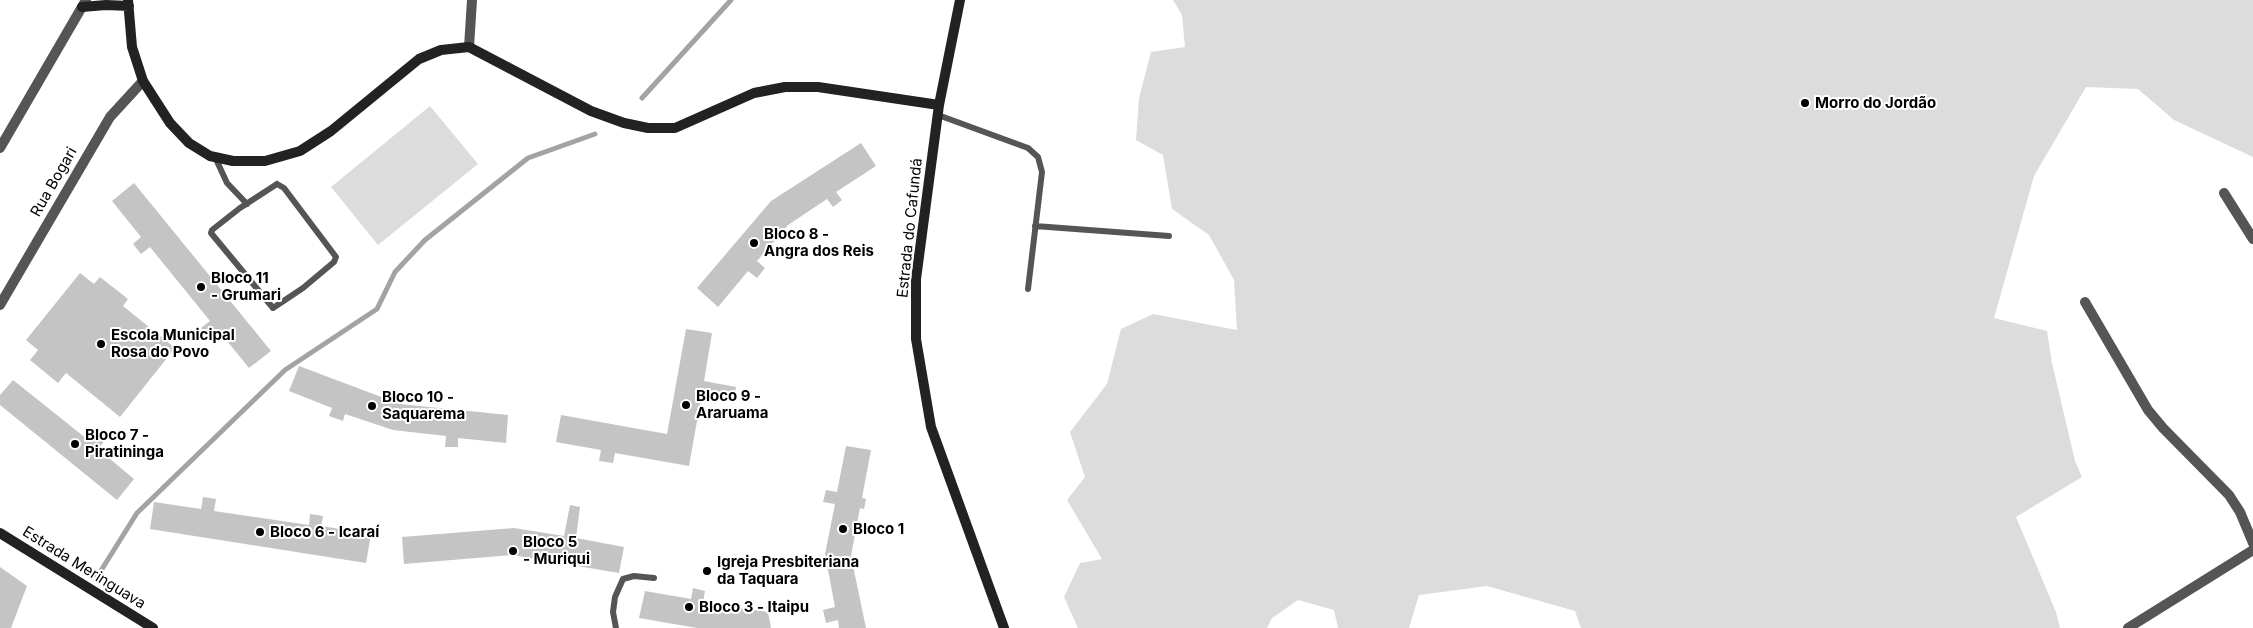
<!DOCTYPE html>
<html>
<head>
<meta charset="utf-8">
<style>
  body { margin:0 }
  canvas { display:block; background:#fff }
</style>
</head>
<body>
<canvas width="2253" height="628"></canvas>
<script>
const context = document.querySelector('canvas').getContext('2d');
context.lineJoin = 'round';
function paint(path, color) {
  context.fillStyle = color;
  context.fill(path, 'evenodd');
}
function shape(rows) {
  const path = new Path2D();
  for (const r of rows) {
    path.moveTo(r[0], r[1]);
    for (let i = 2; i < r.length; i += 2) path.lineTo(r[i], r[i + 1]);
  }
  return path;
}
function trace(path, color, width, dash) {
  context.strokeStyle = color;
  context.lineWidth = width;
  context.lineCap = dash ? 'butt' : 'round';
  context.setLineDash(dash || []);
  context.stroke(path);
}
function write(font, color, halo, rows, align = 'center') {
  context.font = font + ' Inter,sans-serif';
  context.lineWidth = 4;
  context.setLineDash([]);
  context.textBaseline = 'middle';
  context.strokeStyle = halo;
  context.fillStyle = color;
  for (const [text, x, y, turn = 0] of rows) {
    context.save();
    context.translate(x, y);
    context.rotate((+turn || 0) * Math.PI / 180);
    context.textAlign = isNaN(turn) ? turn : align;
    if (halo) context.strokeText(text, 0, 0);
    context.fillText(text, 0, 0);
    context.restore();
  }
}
paint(shape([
  [1173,0,2253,0,2253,157,2174,120,2138,89,2086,87,2034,176,1994,318,2047,331,2052,363,2075,461,2082,477,2016,517,2056,612,2060,628,1581,628,1575,611,1487,586,1419,595,1409,628,1338,628,1334,610,1298,600,1272,618,1267,628,1078,628,1064,597,1080,563,1102,559,1067,500,1085,477,1070,432,1107,384,1121,329,1153,314,1237,330,1234,280,1209,235,1172,209,1163,155,1136,140,1139,98,1151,52,1185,47,1182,15],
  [430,106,478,164,378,245,331,187]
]), '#dcdcdc');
trace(shape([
  [642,98,731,0],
  [97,577,137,513,285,370,377,309,395,272,425,240,528,158,595,134]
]), '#a3a3a3', 5);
paint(shape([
  [861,143,876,166,836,192,842,200,833,207,827,199,788,225,757,261,765,268,757,278,748,271,718,307,697,288,771,201],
  [134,183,271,351,249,368,219,331,210,338,201,328,210,321,150,247,141,254,133,244,141,237,112,201],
  [80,273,94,284,100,277,128,299,123,306,175,348,120,417,66,373,58,383,30,360,38,350,26,340],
  [686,329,712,333,704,381,736,387,734,399,702,393,689,466,615,453,613,463,599,461,601,450,556,442,561,415,667,434],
  [299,366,400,404,508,415,506,443,458,438,458,447,445,447,446,436,393,430,345,414,343,421,329,416,332,408,289,391],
  [13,380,87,439,94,431,105,440,98,449,134,479,117,500,0,405,0,395],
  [846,446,871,450,862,498,866,499,864,509,860,508,851,556,866,628,839,628,838,620,826,623,823,610,835,607,825,554,835,504,823,502,826,490,837,492],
  [203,497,216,499,214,511,309,525,310,514,323,516,321,526,371,534,366,563,150,529,154,502,201,509],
  [570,505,580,507,576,538,624,547,619,573,512,555,404,564,402,537,514,528,564,536],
  [0,567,27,586,11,628,0,628],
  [693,588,705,591,703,602,768,612,771,628,697,628,639,618,645,591,691,599]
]), '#c4c4c4');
trace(shape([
  [938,115,1028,148,1038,157,1042,172,1028,289],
  [215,157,227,183,247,204],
  [277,184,284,188,336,257,334,262,303,288,273,308,211,233,212,230,240,208,277,184],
  [1035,226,1169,236],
  [616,628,613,612,615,597,623,579,634,576,654,578]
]), '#555', 6);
trace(shape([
  [469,47,472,0],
  [0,148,86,0],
  [2224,193,2253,239],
  [2085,302,2148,410,2163,428,2229,495,2240,512,2253,543],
  [0,305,110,117,143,81],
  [2128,628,2253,550]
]), '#555', 10);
trace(shape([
  [128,0,132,47,143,81,170,123,189,143,210,156,233,161,265,161,300,151,331,131,419,59,441,50,469,47,591,111,624,123,648,128,675,128,754,93,785,87,818,87,939,105],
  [960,0,939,105,916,279,916,339,931,427,1004,628],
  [82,7,106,5,129,6],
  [0,533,153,628]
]), '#222', 10);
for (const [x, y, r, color] of [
  [1805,103,5,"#000"],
  [754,243,5,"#000"],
  [201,287,5,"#000"],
  [101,344,5,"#000"],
  [686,405,5,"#000"],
  [372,406,5,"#000"],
  [75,444,5,"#000"],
  [843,529,5,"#000"],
  [260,532,5,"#000"],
  [513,551,5,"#000"],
  [707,571,5,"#000"],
  [689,607,5,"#000"]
]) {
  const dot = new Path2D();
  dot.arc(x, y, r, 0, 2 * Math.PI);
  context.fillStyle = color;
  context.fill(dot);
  trace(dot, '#fff', 2);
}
write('bold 15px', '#000', '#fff', [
  ["Morro do Jordão",1815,103],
  ["Bloco 8 -",764,234],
  ["Angra dos Reis",764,251],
  ["Bloco 11",211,278],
  ["- Grumari",211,295],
  ["Escola Municipal",111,335],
  ["Rosa do Povo",111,352],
  ["Bloco 9 -",696,396],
  ["Araruama",696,413],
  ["Bloco 10 -",382,397],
  ["Saquarema",382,414],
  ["Bloco 7 -",85,435],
  ["Piratininga",85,452],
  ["Bloco 1",853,529],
  ["Bloco 6 - Icaraí",270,532],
  ["Bloco 5",523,542],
  ["- Muriqui",523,559],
  ["Igreja Presbiteriana",717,562],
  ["da Taquara",717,579],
  ["Bloco 3 - Itaipu",699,607]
], 'left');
write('15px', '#000', '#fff', [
  ["Rua Bogari",54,182,-60],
  ["Estrada do Cafundá",910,228,-84],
  ["Estrada Meringuava",84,568,32]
]);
</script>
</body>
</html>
